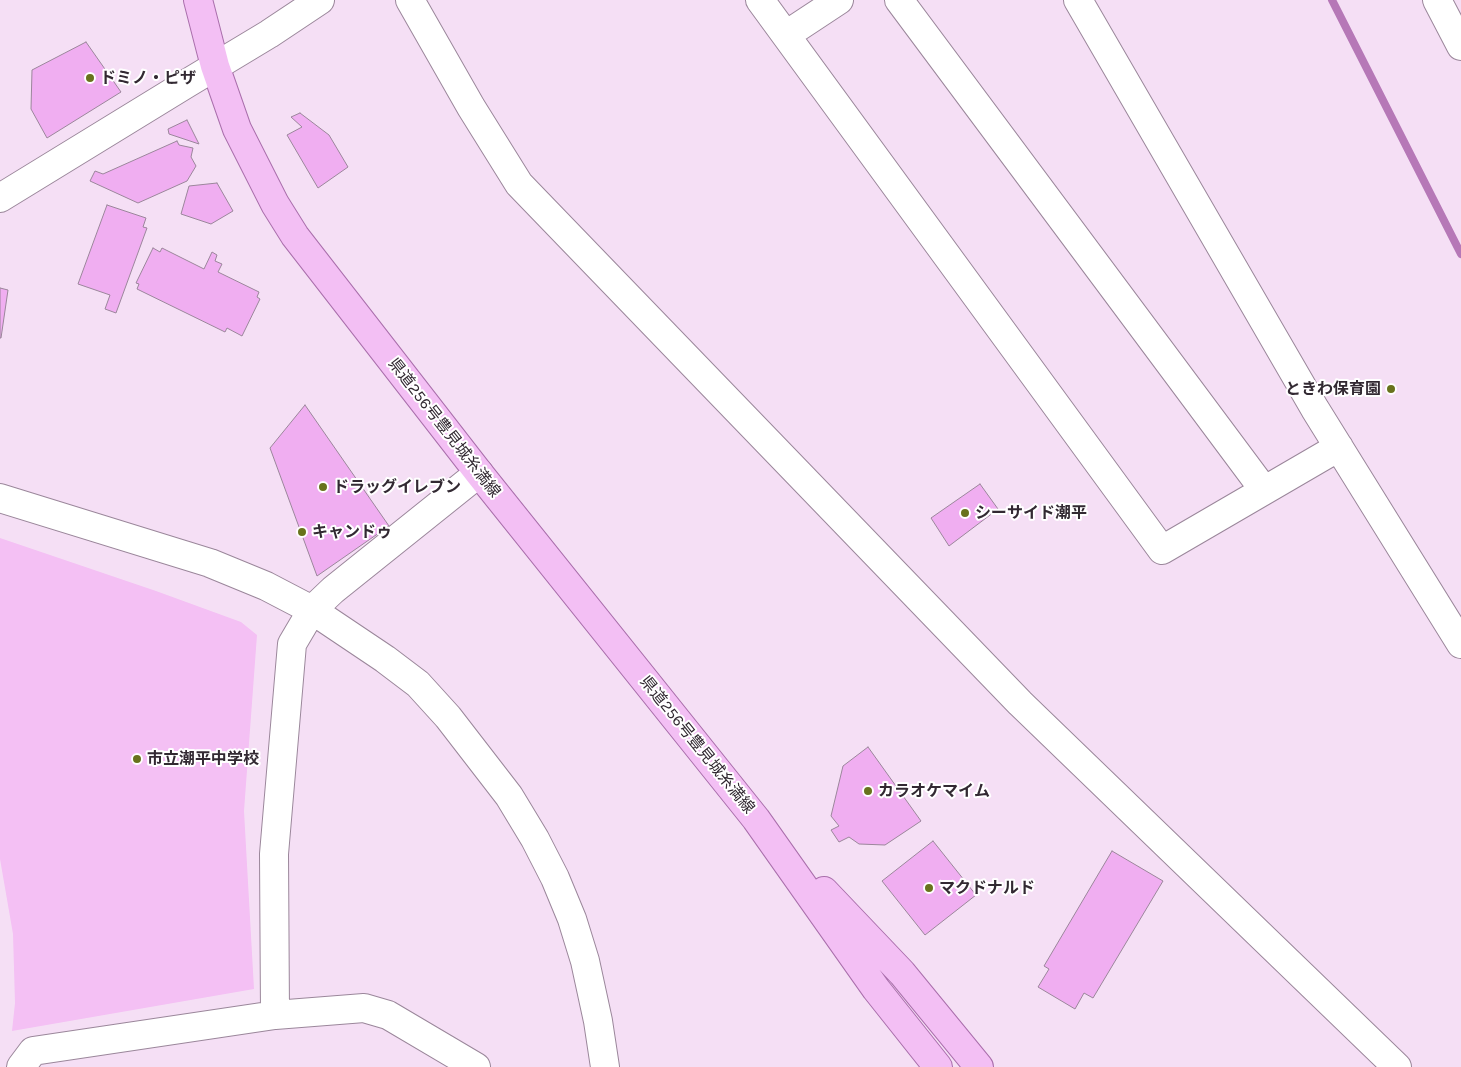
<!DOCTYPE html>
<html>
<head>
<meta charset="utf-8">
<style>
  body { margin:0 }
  canvas { display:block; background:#f5dff5 }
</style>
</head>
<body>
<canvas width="1461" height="1067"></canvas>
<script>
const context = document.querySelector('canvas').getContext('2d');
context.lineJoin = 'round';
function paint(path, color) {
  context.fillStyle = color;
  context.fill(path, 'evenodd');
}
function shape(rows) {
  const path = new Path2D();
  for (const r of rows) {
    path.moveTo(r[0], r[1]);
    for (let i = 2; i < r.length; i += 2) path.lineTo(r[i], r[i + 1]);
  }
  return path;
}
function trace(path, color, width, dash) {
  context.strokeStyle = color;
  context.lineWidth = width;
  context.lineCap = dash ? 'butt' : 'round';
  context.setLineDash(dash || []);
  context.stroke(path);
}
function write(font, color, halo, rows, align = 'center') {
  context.font = font + ' Karla,"Noto Sans JP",sans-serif';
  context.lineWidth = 4;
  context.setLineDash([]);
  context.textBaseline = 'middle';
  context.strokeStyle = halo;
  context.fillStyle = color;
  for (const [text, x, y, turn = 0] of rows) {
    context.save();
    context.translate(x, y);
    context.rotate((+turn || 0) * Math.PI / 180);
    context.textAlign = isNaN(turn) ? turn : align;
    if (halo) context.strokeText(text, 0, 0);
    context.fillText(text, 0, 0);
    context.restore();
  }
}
paint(shape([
  [0,538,156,591,241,622,257,635,244,811,254,989,12,1031,15,1003,13,934,0,859]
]), '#f4c0f4');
trace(shape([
  [1332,0,1461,254]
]), '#b678b7', 8);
const building = shape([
  [86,42,121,92,47,138,31,109,32,70,86,42],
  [300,113,329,135,348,167,318,188,287,135,302,127,291,117,300,113],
  [187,120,199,144,169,134,168,129,187,120],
  [177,141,179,145,193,148,191,157,196,166,187,181,138,203,90,181,95,171,103,174,177,141],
  [217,183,233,211,211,224,181,214,189,186,217,183],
  [107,205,146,218,143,227,147,228,116,313,105,309,110,295,78,284,107,205],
  [153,248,160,252,162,248,204,269,212,252,217,255,215,261,222,264,218,272,259,292,257,297,260,299,242,336,227,328,225,332,137,289,139,284,136,283,153,248],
  [0,288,8,290,1,338,0,338,0,288],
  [305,405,389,526,317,576,270,448,305,405],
  [980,484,998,509,949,546,931,518,980,484],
  [868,747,921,821,885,845,859,844,849,837,839,842,831,830,839,826,831,816,843,766,868,747],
  [933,841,976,895,925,935,882,881,933,841],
  [1112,851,1163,881,1093,998,1084,993,1075,1009,1038,987,1049,969,1044,966,1112,851]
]);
paint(building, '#f0aef1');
trace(building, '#9b869b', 1);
const minor = shape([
  [410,0,471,107,519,184,1020,703,1397,1067],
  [760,0,1162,550,1339,447],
  [899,0,1264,490],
  [1078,0,1315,409,1461,644],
  [1437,0,1461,46],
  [786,35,839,0],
  [0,198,186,84,269,34,320,0],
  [0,498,210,563,266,586,312,610,385,659,418,684,448,717,509,796,535,839,555,878,572,919,585,961,598,1021,605,1067],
  [275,1015,274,854,292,644,312,610,333,590,479,473],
  [21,1067,33,1051,275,1015,364,1008,388,1015,476,1067]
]);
const major = shape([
  [198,0,215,66,237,129,275,204,295,236,479,473,756,819,876,989,938,1067],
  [824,891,902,973,979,1067]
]);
trace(minor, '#9b879b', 30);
trace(major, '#aa6fac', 30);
trace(minor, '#fff', 28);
trace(major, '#f3bff4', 28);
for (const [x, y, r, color] of [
  [90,78,5,"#68721c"],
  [1391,389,5,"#68721c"],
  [323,487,5,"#68721c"],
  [965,513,5,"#68721c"],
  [302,532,5,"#68721c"],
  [137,759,5,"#68721c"],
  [868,791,5,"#68721c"],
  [929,888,5,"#68721c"]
]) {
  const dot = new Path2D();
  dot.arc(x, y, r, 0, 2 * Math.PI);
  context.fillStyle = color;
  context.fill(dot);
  trace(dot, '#fff', 2);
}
write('bold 16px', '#322932', '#fff', [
  ["ドミノ・ピザ",100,78],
  ["ときわ保育園",1381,389,"right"],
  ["ドラッグイレブン",333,487],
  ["シーサイド潮平",975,513],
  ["キャンドゥ",312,532],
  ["市立潮平中学校",147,759],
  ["カラオケマイム",878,791],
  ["マクドナルド",939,888]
], 'left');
write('16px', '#322932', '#fff', [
  ["県道256号豊見城糸満線",444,428,52],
  ["県道256号豊見城糸満線",697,745,51]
]);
</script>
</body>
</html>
